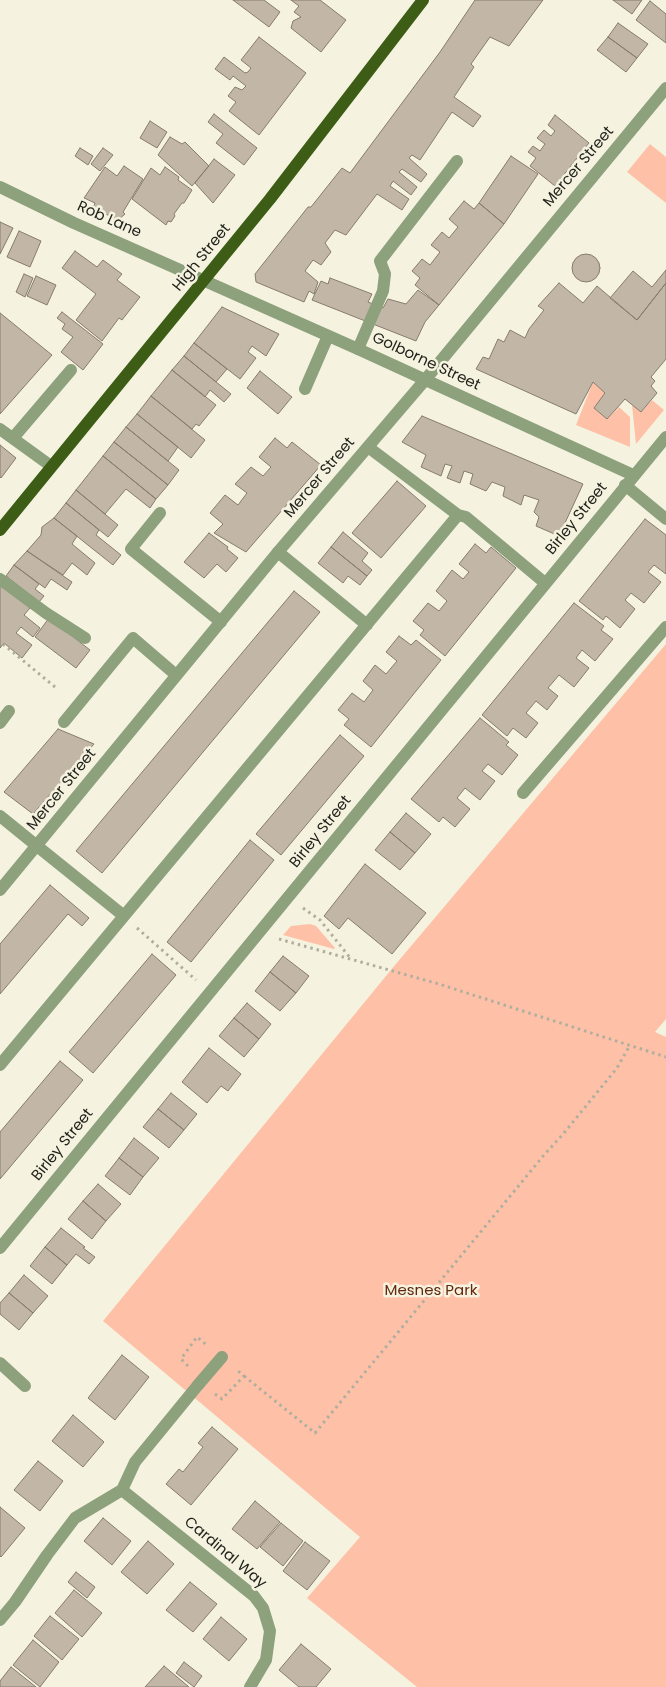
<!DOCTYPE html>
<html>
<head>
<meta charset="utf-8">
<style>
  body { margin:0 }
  canvas { display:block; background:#f5f3e0 }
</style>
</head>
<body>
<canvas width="666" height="1687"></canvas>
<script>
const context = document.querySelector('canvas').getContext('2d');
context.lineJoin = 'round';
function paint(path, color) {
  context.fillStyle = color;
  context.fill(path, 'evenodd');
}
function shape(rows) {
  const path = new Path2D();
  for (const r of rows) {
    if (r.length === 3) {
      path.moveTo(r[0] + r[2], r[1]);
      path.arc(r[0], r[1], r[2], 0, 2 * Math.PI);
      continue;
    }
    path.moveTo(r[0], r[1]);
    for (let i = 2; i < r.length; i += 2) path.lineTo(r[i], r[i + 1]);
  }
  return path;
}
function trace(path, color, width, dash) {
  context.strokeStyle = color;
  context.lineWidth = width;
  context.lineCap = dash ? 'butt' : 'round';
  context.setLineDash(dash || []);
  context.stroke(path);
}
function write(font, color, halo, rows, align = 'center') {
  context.font = font + ' Poppins,sans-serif';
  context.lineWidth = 5;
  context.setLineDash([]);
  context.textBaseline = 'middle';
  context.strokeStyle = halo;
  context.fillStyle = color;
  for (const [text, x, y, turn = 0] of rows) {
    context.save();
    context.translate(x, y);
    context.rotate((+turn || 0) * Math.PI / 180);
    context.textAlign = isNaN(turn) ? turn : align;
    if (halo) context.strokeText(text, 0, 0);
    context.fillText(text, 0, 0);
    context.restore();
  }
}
paint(shape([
  [650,144,666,157,666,203,627,172],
  [593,382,605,393,594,408,607,419,619,407,630,417,630,447,576,425],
  [652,400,664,410,636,444,632,405,641,412],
  [666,644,666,1019,655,1032,666,1037,666,1687,417,1687,307,1598,360,1537,103,1321,395,965],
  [310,924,316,926,335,948,334,949,283,935,291,926]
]), '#fec1a7');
const building = shape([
  [233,0,264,0,280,12,269,27,233,0],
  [291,0,320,0,346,20,321,52,291,28,293,21,301,17,294,12,299,6,291,0],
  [475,0,543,0,509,46,490,37,471,64,474,67,454,97,481,116,473,127,452,112,420,160,412,155,409,158,427,174,421,182,402,169,399,172,417,187,411,195,393,181,390,186,409,199,402,210,377,194,346,235,335,230,325,243,331,252,321,265,313,260,305,271,318,282,314,294,309,291,304,302,256,282,255,274,308,207,311,207,342,168,350,173,440,52,475,0],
  [613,0,642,0,632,14,613,0],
  [650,1,666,14,666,43,636,20,650,1],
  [618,23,648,44,637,58,608,37,618,23],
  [259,37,306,73,259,135,229,111,236,102,228,96,235,87,242,90,246,86,233,76,230,80,215,69,224,57,245,73,248,72,251,68,241,60,259,37],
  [608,37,637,58,626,72,597,50,608,37],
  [214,114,257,148,244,165,216,143,223,134,208,122,214,114],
  [555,115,589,143,555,186,530,166,536,158,528,152,533,146,540,151,545,144,537,138,544,130,551,136,555,131,548,125,555,115],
  [150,121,167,132,157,148,140,138,150,121],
  [170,137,182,144,185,142,209,166,192,186,158,155,170,137],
  [80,148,93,156,88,165,75,156,80,148],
  [103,148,113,155,100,171,91,164,103,148],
  [511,156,538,174,504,224,479,203,511,156],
  [214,159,235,175,213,203,195,183,214,159],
  [124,166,143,179,123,212,125,214,118,220,93,208,95,203,84,198,105,167,117,176,124,166],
  [165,167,179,177,178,180,192,190,184,203,182,203,174,214,175,216,171,222,168,221,166,225,132,199,151,168,160,175,165,167],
  [464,201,474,209,479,203,504,224,439,305,415,285,420,278,412,271,422,259,430,265,440,252,431,245,442,232,449,238,458,227,449,219,464,201],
  [0,222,13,228,0,254,0,222],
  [19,231,41,241,30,267,7,257,19,231],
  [75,251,97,267,103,260,122,274,117,280,140,297,122,320,119,318,102,341,76,320,96,294,62,268,75,251],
  [586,268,14],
  [666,270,666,283,637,320,610,298,633,271,652,287,666,270],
  [24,274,33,278,25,297,16,292,24,274],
  [36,276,56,285,47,305,27,296,36,276],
  [330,278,372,294,368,302,383,308,388,299,406,304,418,290,439,305,425,322,416,341,312,300,321,281,328,284,330,278],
  [559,283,583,303,597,286,637,320,666,283,666,359,651,377,655,381,651,386,657,393,641,412,625,399,607,419,594,408,605,393,593,382,576,414,476,369,483,357,489,359,498,339,504,342,510,330,525,338,529,329,544,310,538,306,559,283],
  [222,307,279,334,266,356,252,346,248,352,256,358,240,379,194,343,222,307],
  [62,312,103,344,83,370,61,352,73,337,62,329,65,324,57,318,62,312],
  [0,313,52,355,0,414,0,313],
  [194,343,227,369,216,382,184,356,194,343],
  [184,356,231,394,224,402,210,390,205,397,172,370,184,356],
  [172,370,216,405,199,426,196,424,192,429,151,396,172,370],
  [260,371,292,397,278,414,247,388,260,371],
  [151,396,205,440,191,458,137,414,151,396],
  [137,414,178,447,168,461,126,427,137,414],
  [422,416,583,484,559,536,536,526,539,517,534,512,539,500,524,495,521,505,503,496,505,487,492,482,486,491,470,484,473,474,464,471,460,483,447,478,452,466,445,464,441,476,421,467,426,455,402,442,422,416],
  [126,427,179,470,168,485,114,442,126,427],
  [275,438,287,448,292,442,321,465,246,552,214,533,223,524,210,513,225,495,238,505,247,493,235,484,251,467,263,476,271,467,259,457,275,438],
  [114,442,168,485,156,499,103,456,114,442],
  [0,445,16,458,1,478,0,477,0,445],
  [103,456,156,499,150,508,126,489,105,514,76,490,103,456],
  [397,481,426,506,381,558,352,533,397,481],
  [76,490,118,525,108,537,66,503,76,490],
  [66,503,99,530,96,535,121,555,113,565,54,518,66,503],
  [54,518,77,536,72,544,95,563,87,575,72,563,63,575,27,551,41,535,42,527,54,518],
  [645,519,666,535,666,574,654,565,648,572,661,582,644,603,631,593,625,600,635,609,620,628,606,616,603,620,579,601,645,519],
  [343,532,368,553,362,561,372,570,367,576,331,547,343,532],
  [209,533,228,547,227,549,238,558,226,572,217,564,204,578,184,562,209,533],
  [475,544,486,553,491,547,516,568,445,656,420,635,424,630,413,621,428,603,439,611,447,601,436,591,452,570,463,579,469,572,459,564,475,544],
  [331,547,367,576,360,585,348,576,343,583,318,563,331,547],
  [27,551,72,582,67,590,51,579,45,588,14,565,27,551],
  [14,565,39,584,35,589,44,596,39,602,6,576,14,565],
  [0,585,30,608,24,615,40,628,33,637,21,627,16,633,32,645,22,658,4,643,0,648,0,585],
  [294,591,320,612,102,873,76,851,294,591],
  [574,603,604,626,601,630,613,639,595,661,582,650,576,658,589,668,574,687,559,675,548,688,558,696,547,710,536,701,526,713,538,723,526,738,513,728,507,736,482,715,574,603],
  [49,618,90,650,76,668,35,637,49,618],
  [399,636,411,645,416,640,441,660,371,747,344,725,349,719,338,710,352,693,364,702,373,690,363,681,375,665,386,674,397,661,386,652,399,636],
  [480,718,509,742,506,745,518,755,502,775,488,764,482,771,495,781,480,800,465,788,457,798,470,809,455,827,443,817,439,822,411,799,480,718],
  [58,729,94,744,33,814,4,792,58,729],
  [340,735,364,756,281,855,256,834,340,735],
  [406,813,431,834,415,853,390,832,406,813],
  [390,832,415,853,400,870,375,850,390,832],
  [250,840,274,860,191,962,167,942,250,840],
  [365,864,426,913,392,954,348,918,339,929,324,916,365,864],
  [50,885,89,918,82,926,68,914,0,994,0,944,50,885],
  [152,954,176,975,93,1073,69,1052,152,954],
  [283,956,309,976,296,993,270,972,283,956],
  [270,972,296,993,280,1011,255,991,270,972],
  [247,1003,271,1024,259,1039,234,1018,247,1003],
  [234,1018,259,1039,244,1057,219,1036,234,1018],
  [209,1048,241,1074,228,1091,221,1086,207,1103,182,1082,209,1048],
  [60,1061,83,1080,0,1179,0,1132,60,1061],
  [171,1093,197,1114,184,1130,158,1109,171,1093],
  [158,1109,184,1130,169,1148,143,1127,158,1109],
  [134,1138,159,1158,143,1177,119,1158,134,1138],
  [119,1158,143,1177,130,1195,105,1176,119,1158],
  [98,1184,121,1204,106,1221,83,1201,98,1184],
  [83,1201,106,1221,92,1239,68,1219,83,1201],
  [61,1228,85,1247,83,1248,95,1257,89,1264,76,1254,67,1265,45,1247,61,1228],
  [45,1247,67,1265,52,1284,30,1266,45,1247],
  [24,1275,48,1296,33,1313,9,1293,24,1275],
  [9,1293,33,1313,19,1330,0,1314,0,1303,9,1293],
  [122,1355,149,1377,115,1420,88,1398,122,1355],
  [73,1415,104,1442,83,1467,52,1441,73,1415],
  [212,1427,238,1449,191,1505,166,1484,179,1469,183,1472,203,1447,198,1443,212,1427],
  [38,1461,63,1481,40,1511,14,1490,38,1461],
  [255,1501,280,1522,257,1549,232,1529,255,1501],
  [0,1507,25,1528,1,1557,0,1556,0,1507],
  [103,1518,131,1541,112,1565,84,1541,103,1518],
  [281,1523,303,1541,283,1566,260,1547,281,1523],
  [148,1541,174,1564,147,1594,121,1572,148,1541],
  [305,1542,330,1561,307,1590,283,1571,305,1542],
  [76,1572,95,1587,87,1598,68,1582,76,1572],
  [190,1582,217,1604,193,1632,166,1610,190,1582],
  [74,1590,102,1613,82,1637,55,1613,74,1590],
  [50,1616,79,1639,62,1660,34,1636,50,1616],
  [221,1617,247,1639,229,1661,203,1639,221,1617],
  [33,1640,59,1662,40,1687,13,1665,33,1640],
  [301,1644,331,1669,316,1687,299,1687,279,1670,301,1644],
  [184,1662,202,1676,194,1687,176,1673,184,1662],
  [164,1666,189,1687,145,1687,164,1666],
  [11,1667,36,1687,0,1687,0,1681,11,1667]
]);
paint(building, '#c2b6a7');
trace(building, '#867b6e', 1);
trace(shape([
  [3,644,55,687],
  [303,908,320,920,351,959],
  [137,928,196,980],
  [279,939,439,984,666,1057],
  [188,1366,181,1359,197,1337,208,1346],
  [244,1376,315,1433,544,1155,564,1133,617,1068,630,1045],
  [215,1394,222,1399,244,1376,236,1369]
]), '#afae9f', 3, [2.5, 4]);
trace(shape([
  [358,349,383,291,385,274,380,261,457,161],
  [305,389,328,336],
  [0,429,51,466],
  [13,438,71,370],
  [368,447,458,515],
  [625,485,666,519],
  [160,513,131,549,221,622],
  [278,552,367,625],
  [0,579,46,613,85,638],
  [64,722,133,638,176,675],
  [0,723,9,711],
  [523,793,666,627],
  [37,846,124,916],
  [0,1065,458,515,466,517,545,583],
  [198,1385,222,1357]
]), '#8da17d', 12);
trace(shape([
  [205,281,358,349,633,475],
  [0,816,37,846],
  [0,890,278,552,425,380,666,88],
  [0,1248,666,437],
  [0,1363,25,1386],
  [122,1490,254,1596,263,1608,270,1631,266,1660,250,1687],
  [0,1620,15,1602,47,1555,75,1518,122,1490,135,1462,198,1385]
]), '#8da17d', 12);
trace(shape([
  [0,187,74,223,205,281]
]), '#8da17d', 12);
trace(shape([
  [0,530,270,199,423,0]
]), '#3d5d17', 12);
write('15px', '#23231c', '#f5f3e0', [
  ["Mercer Street",579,167,-50],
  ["Rob Lane",109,220,24],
  ["High Street",202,258,-51],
  ["Golborne Street",426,362,25],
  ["Mercer Street",320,478,-50],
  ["Birley Street",577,519,-51],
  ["Mercer Street",62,790,-51],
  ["Birley Street",321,832,-51],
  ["Birley Street",63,1145,-51],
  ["Cardinal Way",225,1553,40]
]);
write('15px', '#62290e', '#f5f3e0', [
  ["Mesnes Park",431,1291]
]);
</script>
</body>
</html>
